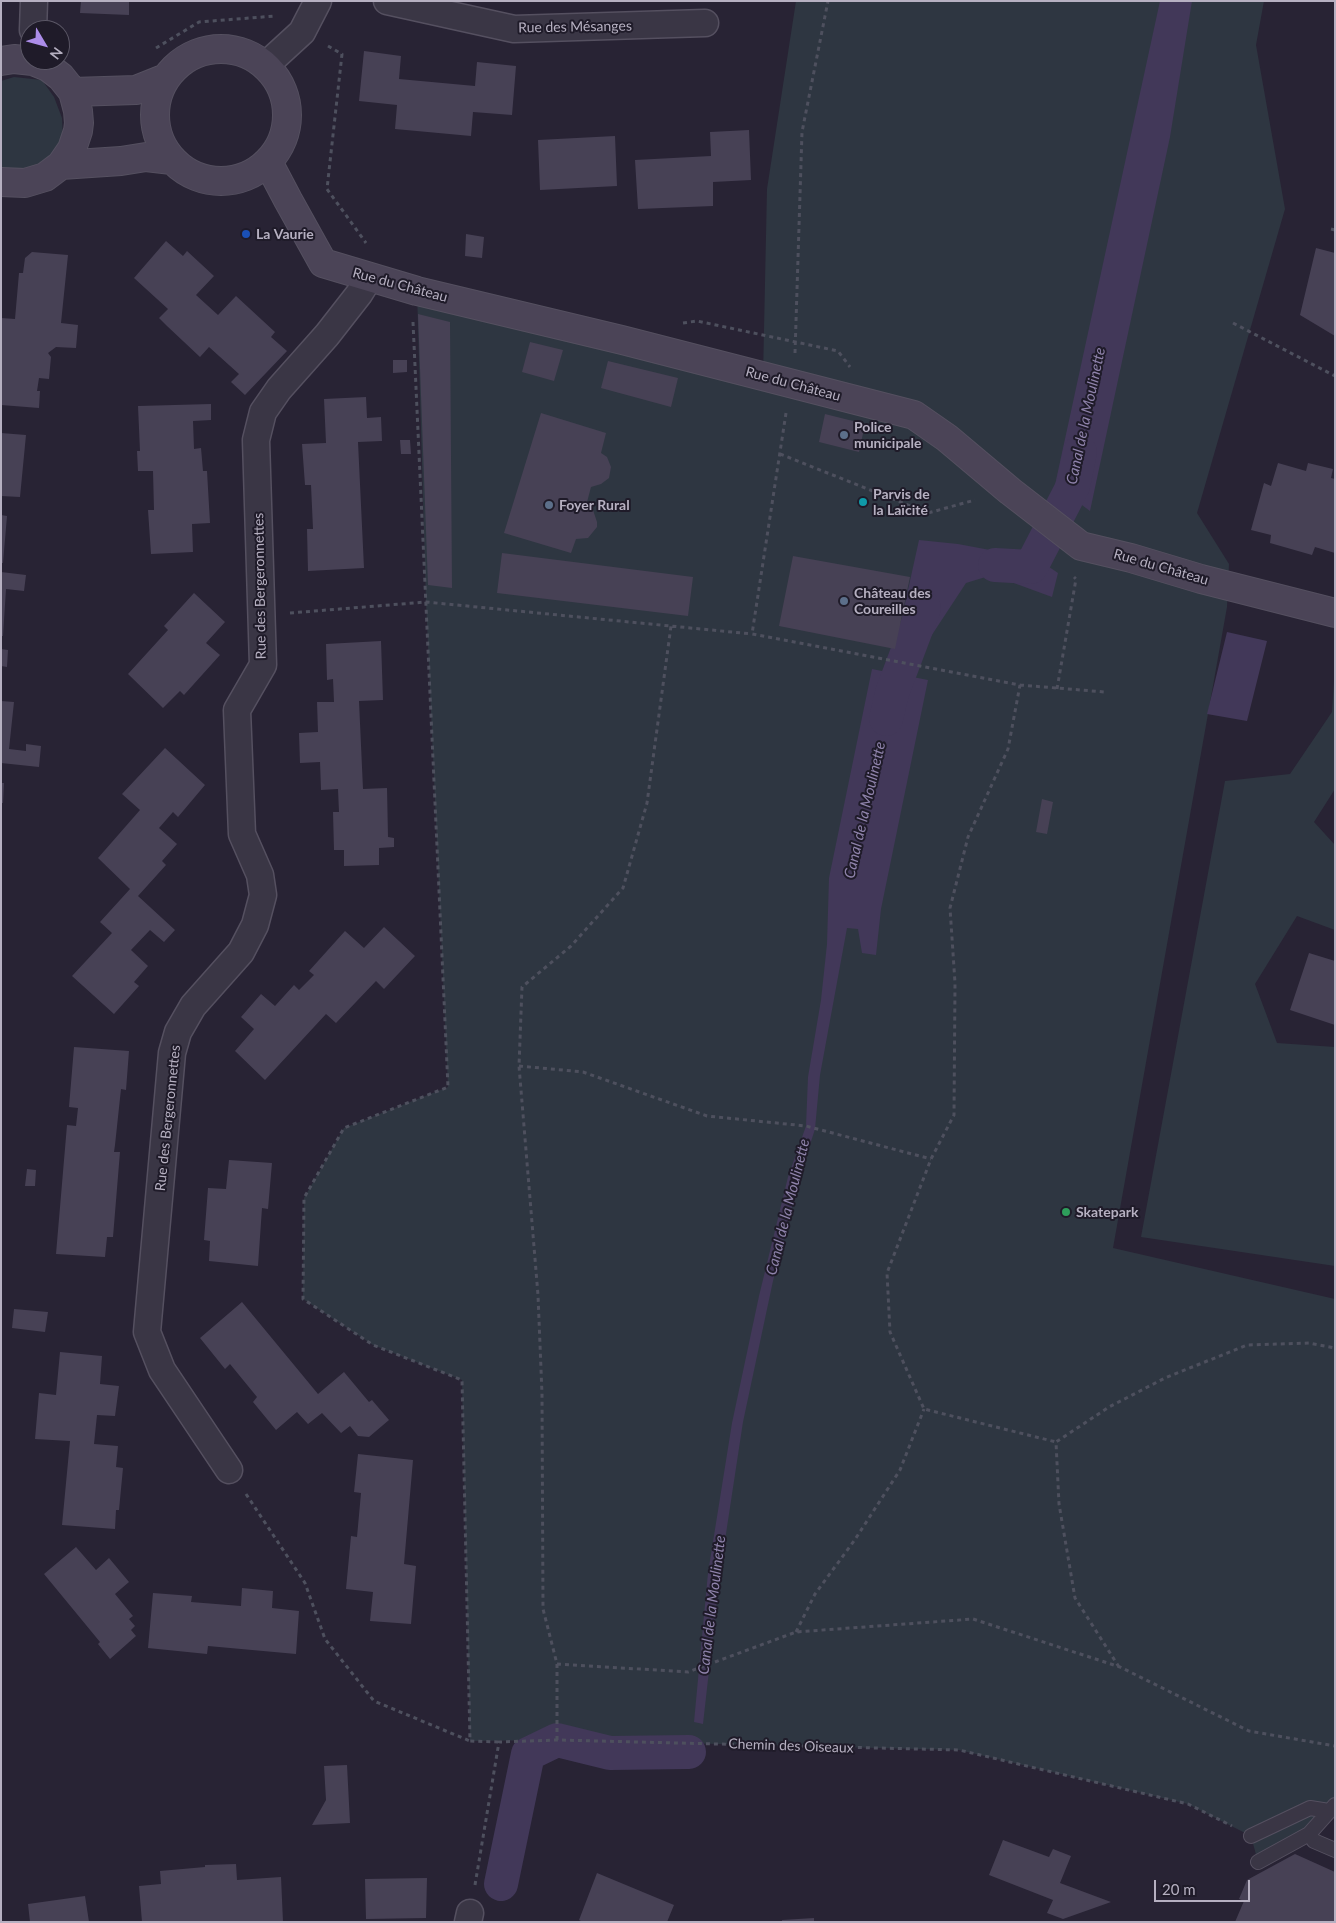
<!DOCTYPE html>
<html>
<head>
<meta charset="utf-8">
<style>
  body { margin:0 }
  #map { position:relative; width:1336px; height:1923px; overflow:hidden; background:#282334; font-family:Lato,sans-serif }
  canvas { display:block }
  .frame { position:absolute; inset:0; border:2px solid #b6b0c1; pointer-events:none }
  .north { position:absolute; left:20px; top:20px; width:50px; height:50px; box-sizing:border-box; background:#1f1b29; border:1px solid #5b5766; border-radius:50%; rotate:127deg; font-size:14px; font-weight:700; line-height:20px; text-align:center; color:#b6b0c1 }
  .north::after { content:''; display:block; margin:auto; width:18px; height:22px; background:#ac8de9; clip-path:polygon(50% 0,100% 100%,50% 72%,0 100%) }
  .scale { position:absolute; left:1154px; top:1880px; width:96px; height:22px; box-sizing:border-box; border:2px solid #b6b0c1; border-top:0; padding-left:6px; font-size:15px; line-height:18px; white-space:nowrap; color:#b6b0c1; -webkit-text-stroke:4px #1f1b29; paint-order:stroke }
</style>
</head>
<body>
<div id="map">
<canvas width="1336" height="1923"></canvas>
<div class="frame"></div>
<div class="north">N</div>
<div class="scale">20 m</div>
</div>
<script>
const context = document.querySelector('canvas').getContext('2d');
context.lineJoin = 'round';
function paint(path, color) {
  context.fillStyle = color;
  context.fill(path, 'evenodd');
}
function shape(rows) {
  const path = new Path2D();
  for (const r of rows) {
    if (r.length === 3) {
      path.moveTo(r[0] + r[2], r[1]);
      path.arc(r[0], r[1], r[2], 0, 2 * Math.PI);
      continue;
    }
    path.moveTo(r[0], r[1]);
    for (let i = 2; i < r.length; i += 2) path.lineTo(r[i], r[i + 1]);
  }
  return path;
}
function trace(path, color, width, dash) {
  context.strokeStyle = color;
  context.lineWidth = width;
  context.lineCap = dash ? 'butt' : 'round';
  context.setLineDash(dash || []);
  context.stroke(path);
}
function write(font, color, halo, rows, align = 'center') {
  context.font = font + ' Lato,sans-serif';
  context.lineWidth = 4;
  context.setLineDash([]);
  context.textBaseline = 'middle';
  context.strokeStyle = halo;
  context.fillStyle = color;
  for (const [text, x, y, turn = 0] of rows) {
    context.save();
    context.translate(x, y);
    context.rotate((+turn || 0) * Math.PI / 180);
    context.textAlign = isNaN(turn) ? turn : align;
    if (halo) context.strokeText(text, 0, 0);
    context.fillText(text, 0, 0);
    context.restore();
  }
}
paint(shape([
  [796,1,1264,1,1256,45,1285,209,1197,513,1229,564,1227,607,1113,1248,1335,1299,1335,1805,1309,1834,1258,1862,1251,1836,1188,1804,959,1750,557,1740,470,1741,462,1380,373,1345,303,1299,304,1198,344,1128,448,1087,426,602,417,291,763,376,767,189],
  [14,77,42,80,54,97,62,118,63,139,54,154,36,168,15,172,1,169,1,81],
  [1335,666,1335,789,1314,822,1335,845,1335,930,1297,916,1255,984,1277,1043,1335,1047,1335,1266,1141,1237,1225,781,1290,774,1332,712]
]), '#2e3641');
paint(shape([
  [1160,1,1192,1,1170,137,1090,511,1055,485],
  [919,540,958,544,990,550,1019,559,1024,550,1058,573,1052,597,992,575,966,583,920,653,895,649],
  [1227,632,1267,641,1247,721,1207,714],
  [872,669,928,680,881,909,876,955,862,953,858,929,847,928,820,1075,815,1129,799,1179,773,1281,743,1422,720,1573,703,1724,694,1722,708,1573,732,1423,759,1296,788,1177,806,1126,808,1077,821,1000,827,944,829,878]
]), '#423859');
trace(shape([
  [995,565,1031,567,1073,486,1080,452],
  [886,719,892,693,924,608],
  [501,1884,528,1754,557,1740,610,1753,689,1752]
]), '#423859', 34);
paint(shape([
  [81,1,129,1,129,15,80,13],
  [364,51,401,56,399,79,475,86,477,62,516,66,512,115,473,112,471,136,395,129,397,105,359,101],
  [749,130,751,180,713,182,713,206,638,209,635,160,711,156,710,132],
  [615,136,617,186,540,190,538,140],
  [466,234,484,237,482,258,465,256],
  [166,241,183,256,187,251,214,276,196,295,218,315,236,296,275,332,271,337,287,351,245,395,231,382,239,374,209,347,200,357,167,326,159,318,168,309,134,278],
  [1316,248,1335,253,1335,336,1300,315],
  [32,252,68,255,61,323,78,325,76,348,56,347,48,353,51,357,49,379,39,378,37,391,40,391,39,408,1,405,1,318,15,319,19,273,23,273,25,258],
  [418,314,450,322,452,588,428,585],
  [530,342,563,350,554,381,522,372],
  [393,360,407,360,407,372,393,373],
  [608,361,678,378,671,407,601,388],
  [366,397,367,418,381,417,382,441,358,442,364,568,308,571,307,529,313,529,311,485,305,485,302,444,326,443,324,399],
  [211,404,211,420,193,421,194,449,201,448,203,471,207,471,210,523,192,524,193,552,151,554,148,510,154,510,153,471,138,471,137,451,140,451,138,406],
  [541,413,606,433,601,453,607,457,611,467,609,478,601,484,591,487,586,506,593,510,597,522,597,527,588,538,576,539,571,553,504,533],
  [825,414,865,424,859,452,819,442],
  [1,433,26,435,20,497,1,496],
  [400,440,410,440,411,454,401,454],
  [1278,463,1306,471,1308,463,1333,469,1331,478,1335,479,1335,553,1315,547,1312,555,1270,543,1271,535,1251,530,1264,483,1271,486],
  [1,515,7,516,3,563,1,563],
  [502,553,693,577,688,616,497,593],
  [793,556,910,577,895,649,779,626],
  [1,572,26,575,24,591,6,589,3,636,1,636],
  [194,593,225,622,206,643,220,655,184,695,180,691,163,708,128,674,168,630,164,626],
  [381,641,383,700,359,701,363,789,387,788,388,837,394,838,394,847,379,848,379,865,344,866,344,850,334,850,333,812,339,812,338,789,321,790,320,762,300,763,299,733,318,732,317,702,334,702,333,679,327,680,326,644],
  [1,649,8,650,7,667,1,666],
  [1,701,14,702,9,749,26,751,26,744,41,746,39,767,1,763],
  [165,748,205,785,178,817,173,812,159,828,177,844,162,861,166,865,138,896,175,930,164,942,150,930,131,950,148,966,134,982,139,986,114,1014,72,976,112,933,100,922,130,889,98,858,140,810,122,794],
  [1,783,4,783,3,803,1,803],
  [1042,799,1053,802,1047,834,1036,832],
  [384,927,415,956,384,989,376,981,336,1023,326,1014,265,1080,235,1051,254,1029,241,1017,261,994,275,1006,294,985,299,990,314,975,309,971,345,931,364,948],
  [1309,953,1335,961,1335,1025,1290,1010],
  [74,1047,129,1051,126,1090,121,1089,115,1145,114,1152,120,1152,113,1237,107,1237,105,1257,56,1254,67,1125,76,1126,78,1108,69,1107],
  [229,1160,272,1163,268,1209,262,1208,258,1266,209,1261,210,1241,204,1240,208,1188,226,1189],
  [27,1169,36,1170,35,1186,25,1186],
  [242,1302,318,1394,344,1372,369,1402,372,1400,389,1420,369,1437,358,1436,350,1426,341,1433,322,1413,308,1424,297,1412,276,1430,253,1402,257,1397,230,1364,225,1369,200,1338],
  [14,1309,48,1312,45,1332,12,1328],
  [60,1352,102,1356,100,1384,119,1386,115,1416,97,1415,94,1444,118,1446,116,1467,123,1468,119,1510,116,1510,115,1529,62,1525,70,1441,35,1439,39,1393,56,1395],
  [358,1454,413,1460,404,1564,416,1566,411,1624,370,1621,373,1592,346,1589,351,1536,357,1537,361,1493,354,1492],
  [76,1547,96,1570,109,1558,129,1582,115,1594,133,1616,129,1619,135,1626,131,1630,136,1636,110,1659,98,1644,100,1642,44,1574],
  [242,1588,273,1591,272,1608,299,1611,296,1654,208,1646,207,1654,148,1648,153,1593,192,1596,191,1602,241,1606],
  [347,1765,350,1823,312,1825,326,1800,324,1766],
  [1003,1840,1049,1857,1053,1849,1071,1856,1060,1883,1111,1902,1063,1919,1047,1913,1053,1900,989,1875],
  [1295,1854,1335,1872,1335,1922,1235,1922,1244,1901,1239,1899,1247,1880],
  [236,1864,237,1880,281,1877,283,1922,142,1922,139,1886,161,1884,160,1871,205,1867,205,1865],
  [597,1873,674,1905,667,1922,583,1922,579,1920],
  [427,1878,426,1918,366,1919,365,1879],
  [85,1896,89,1922,30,1922,28,1904],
  [814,1918,814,1922,782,1922,782,1920]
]), '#474155');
const lane = shape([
  [1309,1834,1314,1841,1335,1850],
  [1251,1836,1310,1808,1329,1811],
  [1258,1862,1309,1834,1335,1805]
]);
const street = shape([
  [387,1,514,29,705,23],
  [33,30,34,1],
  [266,65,302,32,318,1],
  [229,1470,162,1370,147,1332,172,1053,178,1032,193,1006,241,952,255,925,263,895,260,875,242,834,237,710,263,665,256,440,263,412,279,389,327,335,359,294,369,278],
  [468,1922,470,1913]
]);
const secondary = shape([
  [221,115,66],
  [1,61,14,59,33,61,48,67,61,77,73,92,78,111,79,123,78,131,72,149,61,165,45,177,25,183,1,182],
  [73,92,136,90,166,78],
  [268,162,288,200,323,263,417,291,622,340,914,415,947,438,1010,491,1081,546,1131,558,1201,579,1335,613],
  [61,165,121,161,146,157,172,160]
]);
trace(lane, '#555060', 16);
trace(street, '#555060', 29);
trace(secondary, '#555060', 30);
trace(shape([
  [328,46,342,54,327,189,366,243],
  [156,48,199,22,275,16],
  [1331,229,1335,230],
  [413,322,448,1087,344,1128,304,1198,303,1299,373,1345,462,1380,470,1741,499,1742],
  [683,323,697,321,838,351,850,367],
  [1233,323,1335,376],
  [795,353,802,132,828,1],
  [786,413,752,634,1020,685,1008,749,968,837,950,908,955,983,954,1115,931,1159,887,1273,890,1332,924,1409,1056,1442],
  [780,454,928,513,975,500],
  [290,613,426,602,752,634],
  [1020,685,1105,692],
  [1057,689,1076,579,1074,577],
  [519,1066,583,1072,707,1116,806,1126,931,1159],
  [246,1494,305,1583,325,1639,374,1701,470,1741],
  [796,1632,815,1594,854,1541,900,1470,924,1409],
  [557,1664,688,1672,796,1632,973,1619,1120,1667,1249,1731,1335,1746],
  [1119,1667,1075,1598,1059,1504,1056,1442,1109,1407,1165,1378,1247,1345,1309,1343,1335,1348],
  [557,1740,557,1664,543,1609,542,1394,538,1295,519,1066,522,987,571,946,623,888,647,803,671,626],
  [475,1885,499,1742,557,1740,959,1750,1188,1804,1232,1826]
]), '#4e505e', 3, [4, 4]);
trace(lane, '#3a3645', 14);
trace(street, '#3a3645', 26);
trace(secondary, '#4b4457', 28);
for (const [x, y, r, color] of [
  [246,234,5,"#1a4fb4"],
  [844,435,5,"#5c6f8a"],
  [863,502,5,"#0f9aa8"],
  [549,505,5,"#5c6f8a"],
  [844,601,5,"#5c6f8a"],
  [1066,1212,5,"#2e9e5b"]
]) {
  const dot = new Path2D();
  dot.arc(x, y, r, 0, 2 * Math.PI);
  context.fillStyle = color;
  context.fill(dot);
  trace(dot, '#1f1b29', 2);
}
write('14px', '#b6b0c1', '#1f1b29', [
  ["Rue des Mésanges",575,27,-1],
  ["Rue du Château",400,285,15],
  ["Rue du Château",793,384,15],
  ["Rue du Château",1161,567,16],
  ["Rue des Bergeronnettes",260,586,-91],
  ["Rue des Bergeronnettes",168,1118,-84],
  ["Chemin des Oiseaux",791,1746,2]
]);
write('bold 14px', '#b6b0c1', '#1f1b29', [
  ["La Vaurie",256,234],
  ["Police",854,427],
  ["municipale",854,443],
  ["Parvis de",873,494],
  ["la Laïcité",873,510],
  ["Foyer Rural",559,505],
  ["Château des",854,593],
  ["Coureilles",854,609],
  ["Skatepark",1076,1212]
], 'left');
write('italic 15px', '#8f83ab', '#1f1b29', [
  ["Canal de la Moulinette",1086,416,-78],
  ["Canal de la Moulinette",865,810,-77],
  ["Canal de la Moulinette",788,1207,-76],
  ["Canal de la Moulinette",712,1605,-83]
]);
</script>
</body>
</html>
